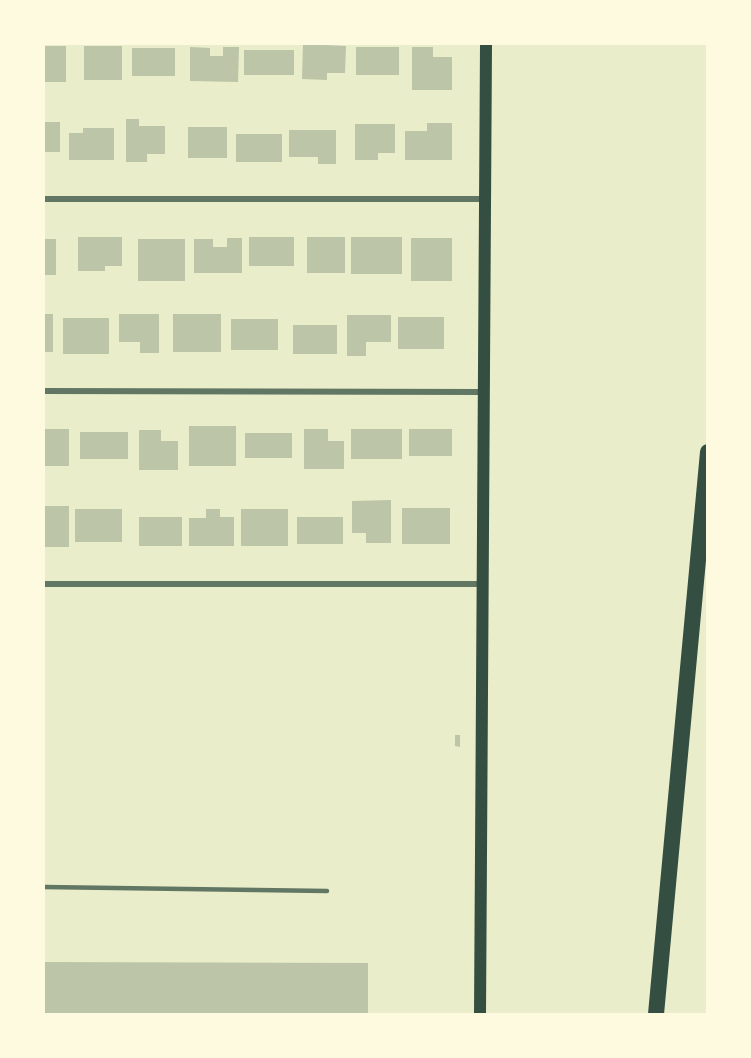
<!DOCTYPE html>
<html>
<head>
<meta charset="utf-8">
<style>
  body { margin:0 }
  #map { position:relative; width:751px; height:1058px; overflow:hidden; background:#e9edc9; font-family:"Sofia Sans Condensed",sans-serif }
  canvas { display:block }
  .frame { position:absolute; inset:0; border:45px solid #fefae0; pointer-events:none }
</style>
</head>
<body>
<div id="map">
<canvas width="751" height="1058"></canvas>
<div class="frame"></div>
</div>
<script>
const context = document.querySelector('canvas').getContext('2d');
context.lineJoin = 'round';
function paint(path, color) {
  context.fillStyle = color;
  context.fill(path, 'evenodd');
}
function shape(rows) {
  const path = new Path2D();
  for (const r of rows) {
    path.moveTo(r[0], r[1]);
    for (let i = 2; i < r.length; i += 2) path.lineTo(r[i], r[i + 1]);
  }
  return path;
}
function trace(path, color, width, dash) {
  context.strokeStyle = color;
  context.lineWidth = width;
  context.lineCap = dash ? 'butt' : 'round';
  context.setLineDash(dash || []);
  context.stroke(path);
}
paint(shape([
  [303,44,346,46,345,73,327,73,327,80,302,79],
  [44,46,66,46,66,82,44,82],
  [84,46,122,46,122,80,84,80],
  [190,47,210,48,210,56,223,56,223,47,239,47,238,82,190,81],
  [356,47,399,47,399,75,356,75],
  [412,47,433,47,433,57,452,57,452,90,412,90],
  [132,48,175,48,175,76,132,76],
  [244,50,294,50,294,75,244,75],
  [126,119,139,119,139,126,165,126,165,154,147,154,147,162,126,162],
  [44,122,60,122,60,152,44,152],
  [427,123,452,123,452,160,405,160,405,131,427,131],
  [355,124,395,124,395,153,378,153,378,160,355,160],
  [188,127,227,127,227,158,188,158],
  [83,128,114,128,114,160,69,160,69,133,83,133],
  [289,130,336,130,336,164,318,164,318,157,289,157],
  [236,134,282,134,282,162,236,162],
  [78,237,122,237,122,266,105,266,105,271,78,271],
  [249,237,294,237,294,266,249,266],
  [307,237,345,237,345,273,307,273],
  [351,237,402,237,402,274,351,274],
  [227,238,242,238,242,273,194,273,194,239,213,239,213,247,227,247],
  [411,238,452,238,452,281,411,281],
  [44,239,56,239,56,275,44,275],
  [138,239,185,239,185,281,138,281],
  [44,314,53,314,53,352,44,352],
  [119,314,159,314,159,353,140,353,140,342,119,342],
  [173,314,221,314,221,352,173,352],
  [347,315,391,315,391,342,366,342,366,356,347,356],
  [398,317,444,317,444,349,398,349],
  [63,318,109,318,109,354,63,354],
  [231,319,278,319,278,350,231,350],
  [293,325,337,325,337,354,293,354],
  [189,426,236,426,236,466,189,466],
  [44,429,69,429,69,466,44,466],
  [304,429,328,429,328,441,344,441,344,469,304,469],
  [351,429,402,429,402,459,351,459],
  [409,429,452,429,452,456,409,456],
  [139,430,161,430,161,441,178,441,178,470,139,470],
  [80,432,128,432,128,459,80,459],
  [245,433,292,433,292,458,245,458],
  [391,500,391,543,366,543,366,533,352,533,352,501],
  [44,506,69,506,69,547,44,547],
  [402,508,450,508,450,544,402,544],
  [75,509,122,509,122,542,75,542],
  [206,509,220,509,220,517,234,517,234,546,189,546,189,518,206,518],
  [241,509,288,509,288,546,241,546],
  [139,517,182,517,182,546,139,546],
  [297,517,343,517,343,544,297,544],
  [455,735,460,735,460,747,455,746],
  [44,962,368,963,368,1014,44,1014]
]), '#bcc5a7');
trace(shape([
  [44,887,327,891]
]), '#617663', 4.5);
trace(shape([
  [44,199,486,199],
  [44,391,483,392],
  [44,584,483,584]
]), '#617663', 6);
trace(shape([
  [480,1014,486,44]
]), '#344e41', 12);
trace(shape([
  [656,1014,708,452]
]), '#344e41', 16);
</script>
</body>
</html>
